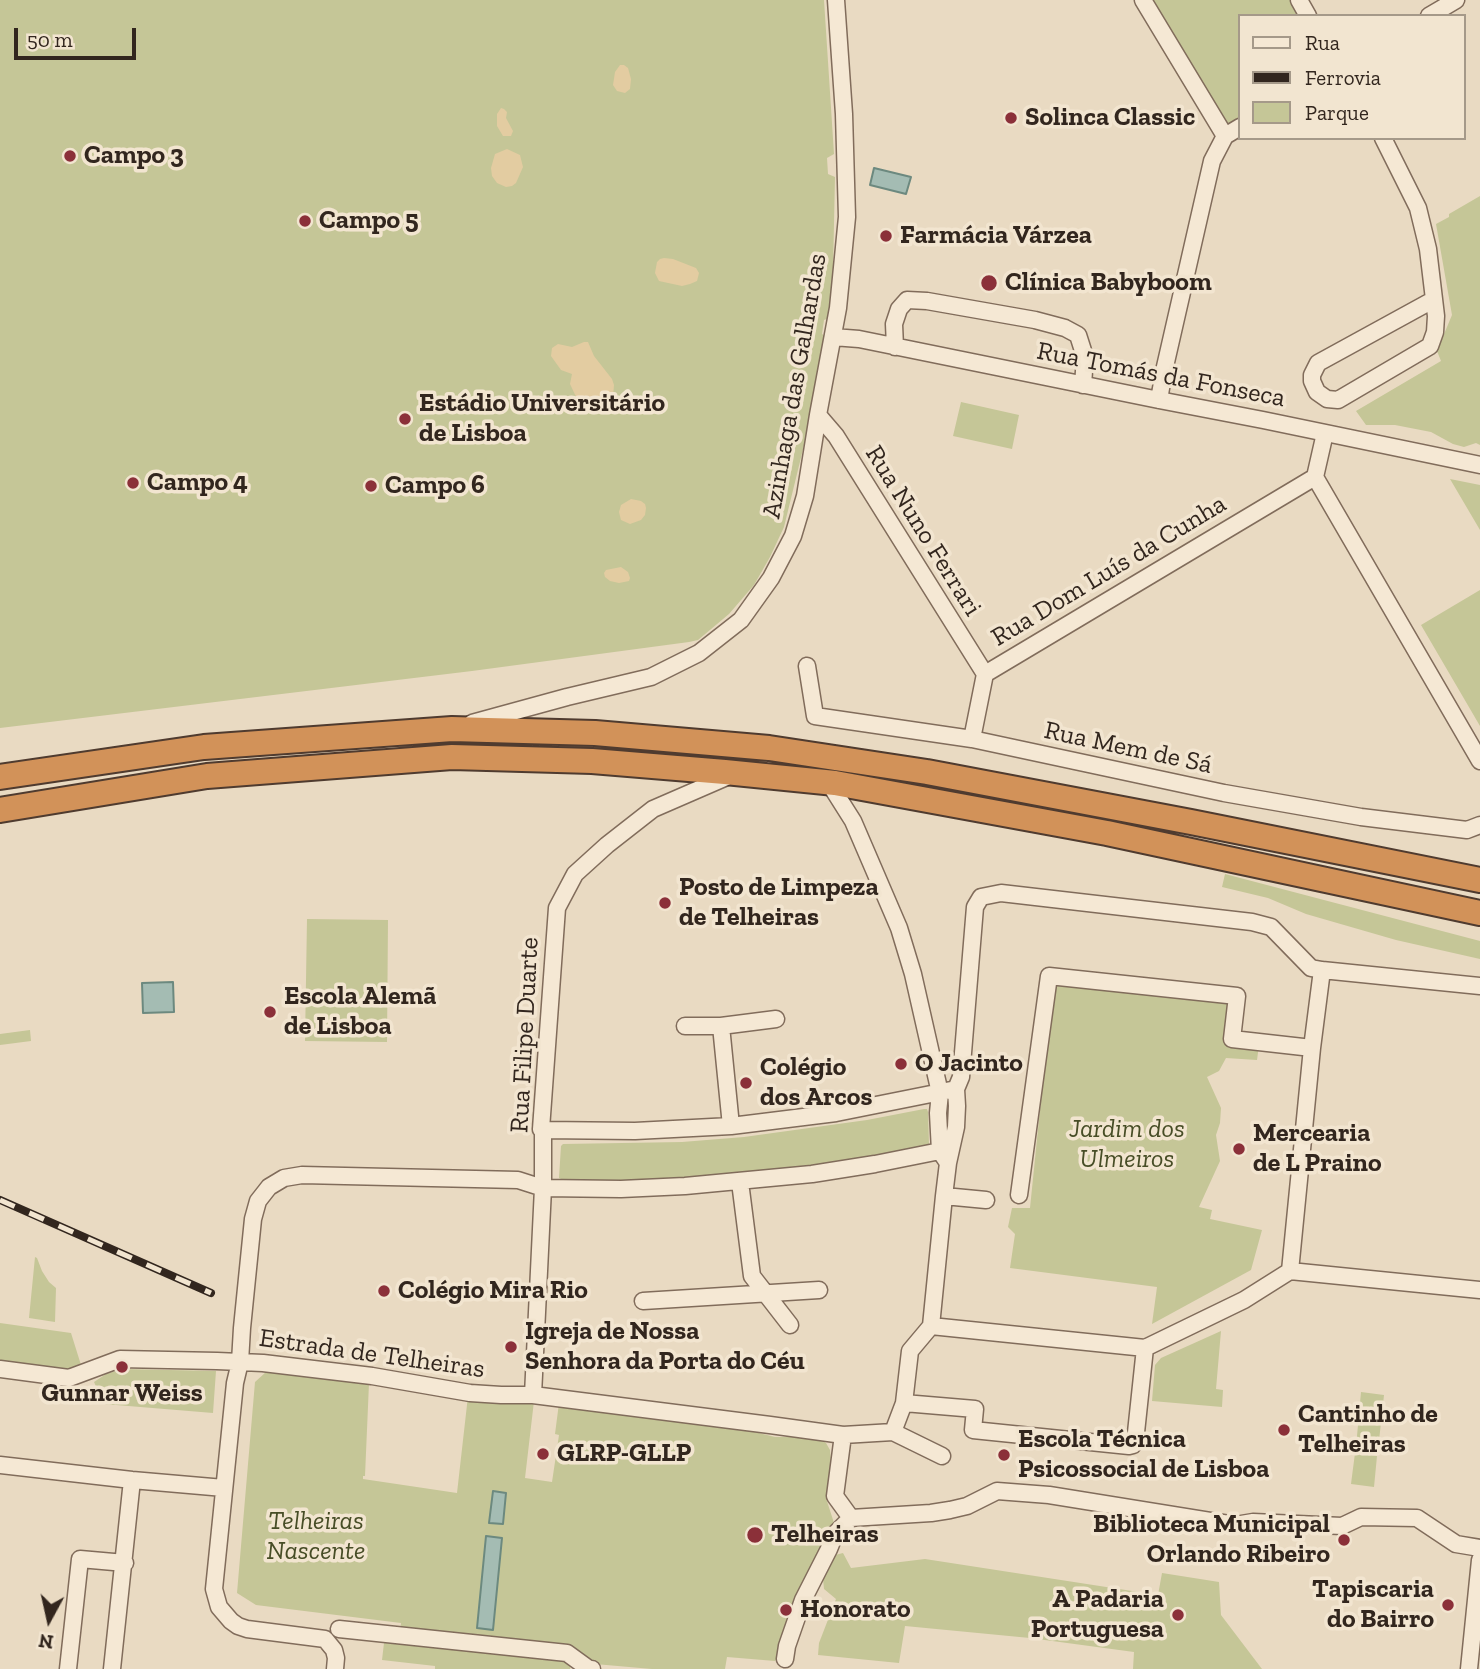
<!DOCTYPE html>
<html>
<head>
<meta charset="utf-8">
<style>
  body { margin:0 }
  #map { position:relative; width:1480px; height:1669px; overflow:hidden; background:#e9dac2; font-family:"Zilla Slab",serif }
  canvas { display:block }
  .legend { position:absolute; left:1238px; top:14px; width:228px; height:126px; box-sizing:border-box; background:#f2e5d0; border:2px solid #a59989; margin:0; padding:9px 12px; list-style:none; font-size:21px; color:#32261e }
  .legend li { display:flex; align-items:center; gap:14px; height:35px }
  .legend b { width:35px; border:2px solid #a59989 }
  .north { position:absolute; left:14px; top:1585px; width:70px; height:70px; -webkit-text-stroke:5px #f2e5d0; paint-order:stroke; rotate:188deg; font-size:19px; font-weight:700; line-height:28px; text-align:center; color:#32261e }
  .north::after { content:''; display:block; margin:auto; width:24px; height:32px; background:#32261e; clip-path:polygon(50% 0,100% 100%,50% 72%,0 100%) }
  .scale { position:absolute; left:14px; top:28px; width:122px; height:32px; box-sizing:border-box; border:4px solid #32261e; border-top:0; padding-left:9px; font-size:21px; line-height:24px; white-space:nowrap; color:#32261e; -webkit-text-stroke:5px #f2e5d0; paint-order:stroke }
</style>
</head>
<body>
<div id="map">
<canvas width="1480" height="1669"></canvas>
<ul class="legend">
<li><b style="height:9px;background:#f5e8d4"></b>Rua</li>
<li><b style="height:9px;background:#32261e"></b>Ferrovia</li>
<li><b style="height:19px;background:#c5c697"></b>Parque</li>
</ul>
<div class="north">N</div>
<div class="scale">50 m</div>
</div>
<script>
const context = document.querySelector('canvas').getContext('2d');
context.lineJoin = 'round';
function paint(path, color) {
  context.fillStyle = color;
  context.fill(path, 'evenodd');
}
function shape(rows) {
  const path = new Path2D();
  for (const r of rows) {
    path.moveTo(r[0], r[1]);
    for (let i = 2; i < r.length; i += 2) path.lineTo(r[i], r[i + 1]);
  }
  return path;
}
function trace(path, color, width, dash) {
  context.strokeStyle = color;
  context.lineWidth = width;
  context.lineCap = dash ? 'butt' : 'round';
  context.setLineDash(dash || []);
  context.stroke(path);
}
function write(font, color, halo, rows, align = 'center') {
  context.font = font + ' "Zilla Slab",serif';
  context.lineWidth = 7;
  context.setLineDash([]);
  context.textBaseline = 'middle';
  context.strokeStyle = halo;
  context.fillStyle = color;
  for (const [text, x, y, turn = 0] of rows) {
    context.save();
    context.translate(x, y);
    context.rotate((+turn || 0) * Math.PI / 180);
    context.textAlign = isNaN(turn) ? turn : align;
    if (halo) context.strokeText(text, 0, 0);
    context.fillText(text, 0, 0);
    context.restore();
  }
}
paint(shape([
  [0,0,824,0,834,154,827,158,828,174,835,177,832,317,824,320,822,334,830,339,784,527,770,557,754,585,729,614,698,640,689,642,472,671,0,728],
  [1143,0,1299,0,1308,16,1240,16,1240,127,1225,136],
  [1480,196,1480,445,1476,443,1464,447,1453,444,1431,432,1395,425,1366,425,1356,411,1441,361,1437,351,1452,315,1436,224,1449,217,1449,214],
  [961,402,1019,415,1012,449,953,436],
  [1450,479,1480,485,1480,530],
  [1480,590,1480,726,1421,625],
  [1225,874,1480,941,1480,959,1396,940,1306,914,1268,898,1222,887],
  [307,919,388,920,387,1042,305,1041],
  [1053,982,1232,1003,1229,1033,1260,1038,1257,1060,1226,1058,1219,1071,1207,1077,1221,1108,1220,1123,1216,1135,1220,1161,1199,1207,1212,1210,1210,1219,1262,1230,1251,1270,1152,1324,1157,1287,1010,1268,1015,1234,1008,1227,1012,1208,1030,1208],
  [30,1030,31,1041,0,1045,0,1034],
  [924,1109,927,1109,928,1112,929,1144,873,1156,811,1166,748,1174,684,1178,621,1181,563,1180,559,1178,561,1146,563,1144,682,1142,744,1137,867,1120],
  [35,1257,37,1258,42,1271,49,1282,56,1288,55,1322,29,1318],
  [0,1323,71,1333,81,1365,69,1375,0,1365],
  [1221,1331,1216,1389,1223,1390,1222,1407,1152,1401,1155,1365,1161,1358],
  [122,1369,216,1371,213,1413,104,1404,94,1382,106,1374],
  [266,1372,369,1383,365,1476,363,1476,363,1479,457,1493,468,1396,534,1401,525,1478,552,1482,559,1435,555,1434,559,1403,727,1425,775,1437,816,1437,826,1443,830,1450,832,1475,826,1498,834,1523,835,1534,787,1646,775,1661,727,1657,725,1669,652,1669,572,1662,570,1669,435,1669,435,1666,382,1660,384,1643,399,1644,401,1623,256,1605,237,1593,255,1382],
  [1361,1392,1384,1395,1378,1450,1356,1447],
  [1355,1453,1377,1456,1374,1487,1351,1484],
  [843,1553,851,1568,925,1559,1158,1595,1162,1573,1219,1582,1221,1615,1262,1669,1133,1669,1134,1652,1030,1638,905,1626,899,1663,818,1655,819,1643,836,1599,824,1589,822,1568,831,1556]
]), '#c5c697');
paint(shape([
  [620,65,624,65,628,68,631,79,630,89,625,93,617,91,613,85,615,72],
  [501,108,504,109,507,112,506,118,513,131,511,136,503,136,497,126,497,114],
  [507,149,520,155,523,167,516,183,512,186,506,187,497,183,492,176,491,168,495,154],
  [664,258,673,259,696,268,699,273,697,281,690,284,682,286,659,281,655,273,657,262,660,259],
  [584,342,588,342,594,356,612,379,614,385,613,397,610,402,603,408,595,410,588,409,578,401,570,384,572,374,561,370,551,356,552,348,558,344,572,347],
  [631,499,641,501,645,504,646,508,645,515,641,520,630,524,621,520,619,512,621,505],
  [621,567,628,572,630,578,629,581,619,583,610,581,605,577,604,573,606,570]
]), '#e3cca1');
const water = shape([
  [874,168,911,177,906,194,870,185,874,168],
  [173,982,174,1012,143,1013,142,983,173,982],
  [493,1491,506,1493,503,1524,489,1523,493,1491],
  [486,1536,502,1538,493,1630,477,1628,486,1536]
]);
paint(water, '#a4bcb3');
trace(water, '#6c897f', 2);
const minor = shape([
  [1143,0,1225,136],
  [1299,0,1308,16],
  [1429,16,1456,0],
  [1383,138,1418,208,1428,249,1436,316,1435,332,1430,346,1338,400,1327,399,1317,392,1312,381,1312,375,1318,363,1433,300],
  [833,337,859,339,1159,400,1263,420,1480,465],
  [895,347,894,324,899,309,907,300,927,301,1035,320,1065,328,1078,335,1085,357,1083,385],
  [1159,400,1164,371,1212,161,1225,136,1240,127],
  [818,415,836,436,985,674],
  [1325,433,1315,477,1480,761],
  [807,666,815,716,972,739,1224,793,1361,817,1467,830,1480,825],
  [472,723,567,697,651,677,699,653,741,620,771,578,793,536,805,496,818,415,838,308,847,217,844,114,836,0],
  [972,739,985,674,1315,477],
  [829,783,853,821,899,928,913,974,940,1093,938,1113,940,1151,948,1163,944,1196,931,1326,910,1351,904,1403,893,1432],
  [685,1026,721,1026,776,1019],
  [721,1026,731,1126],
  [543,1130,635,1131,731,1126,836,1113,956,1089,961,1077,975,907,981,897,1001,893,1252,922,1271,927,1311,968,1322,970,1480,986],
  [948,1163,956,1127,957,1106,956,1089],
  [740,1182,752,1276,790,1325],
  [1019,1195,1049,976,1237,996,1232,1039,1312,1048],
  [944,1196,986,1200],
  [1290,1271,1312,1048,1322,970],
  [643,1301,819,1290],
  [931,1326,1145,1348,1244,1300,1290,1271,1480,1290],
  [0,1369,69,1378,120,1359,217,1361,263,1363,372,1376,470,1393,501,1395,533,1395,770,1425,843,1435,893,1432,942,1456],
  [533,1395,543,1188,543,1130,541,1129,557,908,575,874,607,845,653,809,729,776],
  [904,1403,975,1409,973,1430,1129,1446,1133,1445,1135,1442,1145,1348],
  [843,1435,835,1496,851,1518],
  [0,1465,132,1480,224,1488],
  [851,1518,931,1513,950,1510,967,1506,997,1491,1049,1495,1235,1525,1253,1522,1342,1526,1361,1517,1417,1518,1456,1544,1480,1548],
  [339,1629,567,1653,589,1669,592,1669],
  [785,1659,787,1646,803,1600,829,1549,835,1534,851,1518],
  [68,1669,80,1559,125,1563],
  [112,1669,132,1480],
  [335,1669,336,1658,334,1650,325,1639,247,1629,238,1626,231,1621,219,1607,214,1589,235,1383,240,1362,242,1328,253,1219,258,1201,269,1187,284,1178,302,1175,518,1180,543,1188,621,1189,685,1186,812,1174,875,1164,940,1151],
  [1469,1669,1480,1560]
]);
const highway = shape([
  [0,777,204,747,452,729,595,733,769,748,927,772,1191,822,1480,880],
  [0,810,207,776,452,757,592,761,725,772,835,783,1107,833,1480,913]
]);
trace(minor, '#816c5b', 19);
trace(highway, '#4f3b2f', 28);
trace(minor, '#f5e8d4', 16);
trace(highway, '#d29259', 24);
const rail = shape([
  [0,1200,211,1293]
]);
trace(rail, '#32261e', 8);
trace(rail, '#f2e5d0', 5, [16]);
for (const [x, y, r, color] of [
  [1011,118,7,"#8b3039"],
  [70,156,7,"#8b3039"],
  [305,221,7,"#8b3039"],
  [886,236,7,"#8b3039"],
  [989,283,9,"#8b3039"],
  [405,419,7,"#8b3039"],
  [133,483,7,"#8b3039"],
  [371,486,7,"#8b3039"],
  [665,903,7,"#8b3039"],
  [270,1012,7,"#8b3039"],
  [901,1064,7,"#8b3039"],
  [746,1083,7,"#8b3039"],
  [1239,1149,7,"#8b3039"],
  [384,1291,7,"#8b3039"],
  [511,1347,7,"#8b3039"],
  [122,1367,7,"#8b3039"],
  [1284,1430,7,"#8b3039"],
  [543,1454,7,"#8b3039"],
  [1004,1455,7,"#8b3039"],
  [755,1535,9,"#8b3039"],
  [1344,1540,7,"#8b3039"],
  [1448,1605,7,"#8b3039"],
  [786,1610,7,"#8b3039"],
  [1178,1615,7,"#8b3039"]
]) {
  const dot = new Path2D();
  dot.arc(x, y, r, 0, 2 * Math.PI);
  context.fillStyle = color;
  context.fill(dot);
  trace(dot, '#f2e5d0', 2.5);
}
write('bold 26px', '#32261e', '#f2e5d0', [
  ["Solinca Classic",1025,118],
  ["Campo 3",84,156],
  ["Campo 5",319,221],
  ["Farmácia Várzea",900,236],
  ["Clínica Babyboom",1005,283],
  ["Estádio Universitário",419,404],
  ["de Lisboa",419,434],
  ["Campo 4",147,483],
  ["Campo 6",385,486],
  ["Posto de Limpeza",679,888],
  ["de Telheiras",679,918],
  ["Escola Alemã",284,997],
  ["de Lisboa",284,1027],
  ["O Jacinto",915,1064],
  ["Colégio",760,1068],
  ["dos Arcos",760,1098],
  ["Mercearia",1253,1134],
  ["de L Praino",1253,1164],
  ["Colégio Mira Rio",398,1291],
  ["Igreja de Nossa",525,1332],
  ["Senhora da Porta do Céu",525,1362],
  ["Gunnar Weiss",122,1394,"center"],
  ["Cantinho de",1298,1415],
  ["Telheiras",1298,1445],
  ["Escola Técnica",1018,1440],
  ["Psicossocial de Lisboa",1018,1470],
  ["GLRP-GLLP",557,1454],
  ["Biblioteca Municipal",1330,1525,"right"],
  ["Orlando Ribeiro",1330,1555,"right"],
  ["Telheiras",771,1535],
  ["Tapiscaria",1434,1590,"right"],
  ["do Bairro",1434,1620,"right"],
  ["A Padaria",1164,1600,"right"],
  ["Portuguesa",1164,1630,"right"],
  ["Honorato",800,1610]
], 'left');
write('26px', '#32261e', '#f2e5d0', [
  ["Rua Tomás da Fonseca",1161,375,11],
  ["Azinhaga das Galhardas",795,386,-80],
  ["Rua Nuno Ferrari",923,531,58],
  ["Rua Dom Luís da Cunha",1109,571,-31],
  ["Rua Mem de Sá",1128,748,12],
  ["Rua Filipe Duarte",525,1035,-87],
  ["Estrada de Telheiras",372,1354,8]
]);
write('italic 26px', '#474d26', '#f2e5d0', [
  ["Jardim dos",1127,1130],
  ["Ulmeiros",1127,1160],
  ["Telheiras",316,1522],
  ["Nascente",316,1552]
]);
</script>
</body>
</html>
